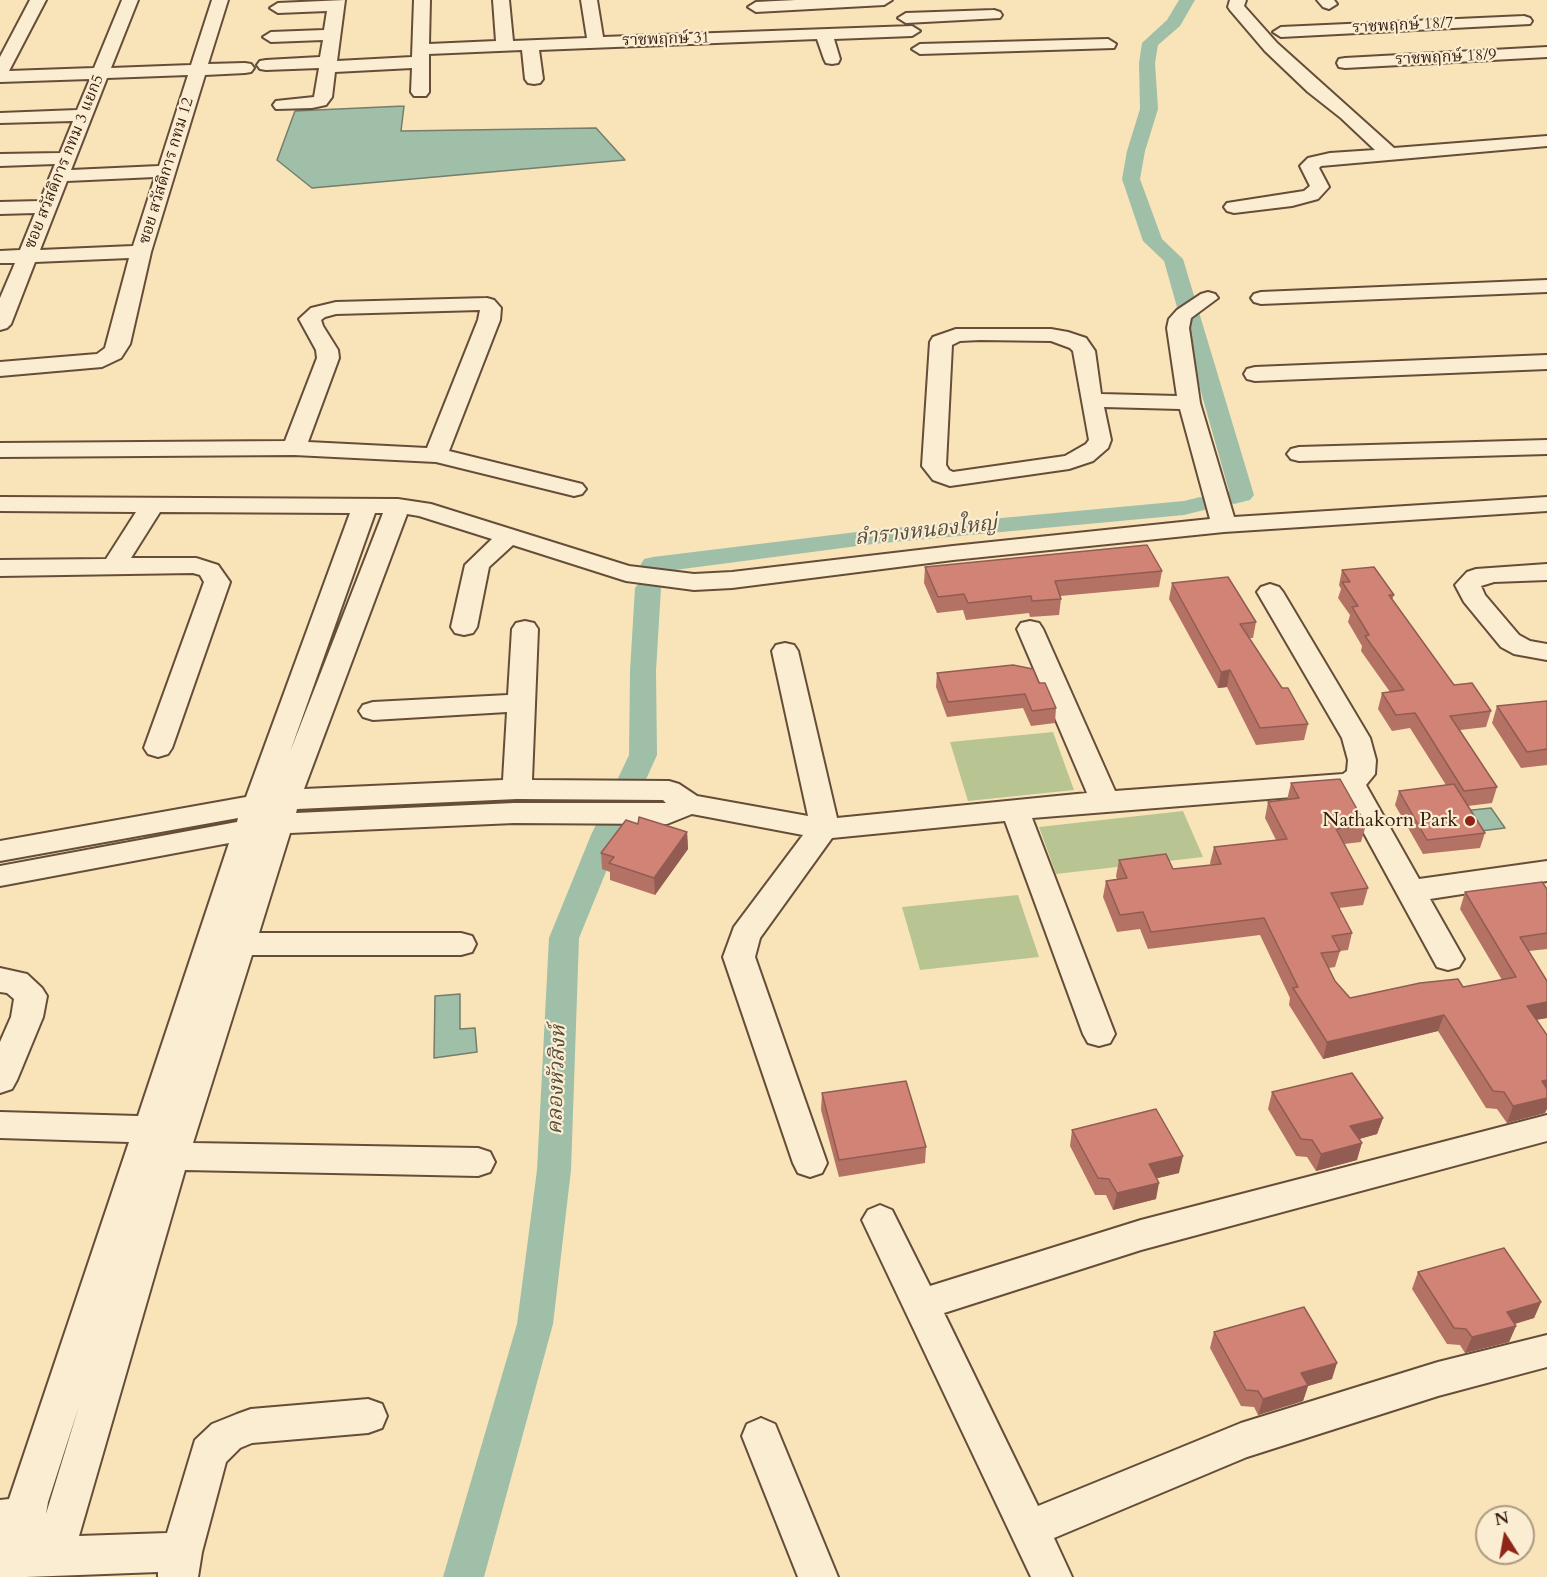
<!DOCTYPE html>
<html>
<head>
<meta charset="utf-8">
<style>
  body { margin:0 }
  #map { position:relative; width:1547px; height:1577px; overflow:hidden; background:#f8e4b8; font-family:Cardo,serif }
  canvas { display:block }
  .north { position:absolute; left:1475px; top:1505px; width:60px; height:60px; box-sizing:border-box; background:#faedd1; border:2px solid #ac9983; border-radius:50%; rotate:349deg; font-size:16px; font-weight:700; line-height:24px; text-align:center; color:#361b0f }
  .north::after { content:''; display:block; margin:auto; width:21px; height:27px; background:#8f2418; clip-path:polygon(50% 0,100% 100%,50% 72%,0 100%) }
</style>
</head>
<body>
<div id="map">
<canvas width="1547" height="1577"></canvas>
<div class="north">N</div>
</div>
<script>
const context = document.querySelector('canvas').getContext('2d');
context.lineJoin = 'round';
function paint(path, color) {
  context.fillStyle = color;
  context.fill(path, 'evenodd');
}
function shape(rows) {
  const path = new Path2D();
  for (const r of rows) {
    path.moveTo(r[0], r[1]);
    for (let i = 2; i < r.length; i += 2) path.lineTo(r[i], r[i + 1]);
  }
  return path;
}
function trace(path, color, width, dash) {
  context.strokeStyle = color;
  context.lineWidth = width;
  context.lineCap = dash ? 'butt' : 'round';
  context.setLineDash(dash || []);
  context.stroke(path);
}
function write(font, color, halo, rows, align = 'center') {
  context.font = font + ' Cardo,"Noto Serif Thai",serif';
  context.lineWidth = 4.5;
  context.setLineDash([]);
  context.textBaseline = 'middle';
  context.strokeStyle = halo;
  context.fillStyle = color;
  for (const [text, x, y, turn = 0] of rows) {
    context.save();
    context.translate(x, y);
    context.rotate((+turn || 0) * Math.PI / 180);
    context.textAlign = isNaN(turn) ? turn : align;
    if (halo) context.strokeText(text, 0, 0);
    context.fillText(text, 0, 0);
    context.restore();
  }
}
paint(shape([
  [1053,732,1074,790,968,801,950,742],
  [1183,811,1203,857,1056,874,1039,827],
  [1018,895,1039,957,920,970,902,907]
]), '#b8c593');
const water = shape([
  [404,106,401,131,596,128,625,160,312,188,277,160,295,111,404,106],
  [1491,808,1505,828,1448,835,1435,814,1491,808],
  [460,994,460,1029,475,1028,477,1052,434,1058,435,996,460,994]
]);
paint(water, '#9fbfa9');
trace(water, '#757d6b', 1.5);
paint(shape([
  [1179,0,1195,0,1180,26,1158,45,1155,63,1158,109,1145,151,1140,179,1162,239,1183,259,1254,495,1250,500,1234,504,1226,502,1222,497,1229,491,1164,261,1143,241,1122,179,1127,151,1140,109,1139,63,1142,43,1167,20,1179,0],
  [1200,497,1208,499,1212,504,1208,509,1184,515,873,544,652,573,643,571,640,566,644,559,653,557,873,530,1184,501,1200,497],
  [648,580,657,583,661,588,656,671,657,755,621,835,579,938,571,1170,553,1324,484,1577,443,1577,517,1324,537,1170,549,938,591,835,629,755,630,671,635,588,639,583,648,580]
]), '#9fbfa9');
const minor = shape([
  [30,0,46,0,9,71,94,68,122,0,138,0,111,68,191,65,212,0,228,0,208,64,245,63,251,64,254,68,251,72,245,73,205,75,151,252,130,344,121,358,102,367,0,376,0,362,97,354,105,348,129,258,35,262,11,324,7,328,0,330,0,298,15,263,0,263,0,251,20,250,35,213,0,214,0,202,40,201,55,164,0,166,0,154,60,153,73,121,0,123,0,113,77,110,90,79,0,82,0,57,30,0],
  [188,75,159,166,71,170,107,78,188,75],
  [155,177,133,246,40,250,67,181,155,177],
  [345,0,337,61,412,57,414,0,430,0,429,44,496,41,493,0,509,0,513,41,587,38,581,0,597,0,603,37,912,26,920,31,912,36,834,39,840,59,838,63,832,64,826,63,824,59,817,39,539,50,543,79,540,83,534,84,528,83,525,79,522,50,429,54,429,92,426,96,414,96,411,92,412,68,335,72,332,97,326,105,312,108,276,109,273,105,276,101,314,97,319,68,266,70,260,69,257,65,260,61,266,60,320,57,323,40,271,42,263,37,271,32,324,30,327,11,278,13,270,8,278,3,345,0],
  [796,0,892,0,884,5,756,12,748,7,756,2,796,0],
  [1230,0,1246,0,1244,6,1277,43,1394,148,1547,136,1547,146,1321,166,1319,168,1329,187,1318,199,1292,206,1234,213,1227,211,1224,207,1227,203,1304,191,1310,186,1300,166,1308,158,1330,153,1375,150,1341,118,1308,92,1265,51,1230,10,1228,7,1230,0],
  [1317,0,1334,0,1337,4,1329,9,1323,7,1317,0],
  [994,10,1000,12,1002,15,1000,18,906,23,898,18,906,13,994,10],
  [1524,16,1530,18,1532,21,1530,24,1281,37,1273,32,1281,27,1524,16],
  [1108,39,1116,44,1114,48,920,54,912,49,920,44,1108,39],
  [1547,47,1547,57,1345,68,1339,67,1337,63,1339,59,1345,58,1547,47],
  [1547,280,1547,292,1261,304,1254,302,1251,298,1254,294,1261,292,1547,280],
  [1208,292,1215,294,1218,298,1191,318,1189,328,1200,403,1234,517,1547,497,1547,511,1224,532,953,560,732,588,694,590,626,581,513,545,489,567,477,627,473,633,464,635,455,633,451,627,465,565,492,539,419,516,407,514,304,789,503,780,507,712,373,720,363,717,359,711,363,705,373,702,508,695,512,629,516,623,525,621,534,623,538,629,532,780,669,781,679,784,697,796,808,816,772,651,776,645,785,643,794,645,798,651,837,818,1087,793,1017,629,1021,623,1030,621,1039,623,1043,629,1115,791,1343,774,1347,771,1348,760,1342,738,1257,592,1261,587,1270,584,1279,587,1283,592,1370,738,1376,760,1375,774,1366,785,1419,879,1547,861,1547,881,1430,899,1464,959,1459,967,1448,970,1437,967,1342,793,1032,818,1115,1034,1110,1043,1099,1046,1088,1043,1083,1034,1005,821,832,838,760,938,755,957,827,1163,822,1173,810,1177,798,1173,793,1163,723,957,734,927,803,835,692,814,667,824,514,823,290,833,259,933,461,933,472,936,476,944,472,952,461,955,252,955,193,1143,478,1148,490,1152,495,1162,490,1172,478,1176,185,1170,79,1536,167,1533,195,1440,212,1424,237,1414,251,1409,368,1399,382,1404,387,1416,382,1428,368,1433,252,1443,240,1448,226,1462,202,1552,198,1577,158,1577,158,1572,26,1577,31,1559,26,1577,0,1577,0,1500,9,1499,129,1142,0,1138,0,1112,138,1116,229,843,0,886,0,866,237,822,238,818,0,861,0,841,246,797,350,513,160,512,131,558,196,558,218,565,230,582,172,748,168,754,158,757,148,754,144,748,204,582,200,575,193,573,0,576,0,560,106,559,136,512,0,511,0,497,398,499,431,504,629,566,694,574,732,572,953,546,1210,519,1180,409,1104,407,1111,440,1108,448,1093,461,1069,469,950,486,933,480,922,466,930,342,933,337,956,329,1051,329,1068,332,1086,338,1095,351,1101,394,1177,396,1167,328,1169,319,1177,310,1201,294,1208,292],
  [980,340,1051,341,1070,348,1073,351,1089,440,1086,444,1065,456,953,472,949,470,946,465,952,345,960,341,980,340],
  [375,513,383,513,290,752,375,513],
  [517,799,663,800,666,803,514,803,296,813,297,809,517,799],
  [79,1406,46,1514,48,1502,79,1406],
  [487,298,494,300,501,308,500,320,449,451,582,484,586,489,582,494,574,496,436,462,294,455,0,457,0,443,285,441,317,358,316,350,299,319,311,308,336,302,487,298],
  [480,310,478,320,427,448,308,442,339,358,338,350,323,326,321,320,325,317,336,314,480,310],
  [1547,355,1547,369,1255,381,1247,379,1244,374,1247,369,1255,367,1547,355],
  [1547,440,1547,454,1299,461,1291,459,1287,454,1291,449,1299,447,1547,440],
  [1547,564,1547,580,1494,582,1481,586,1485,595,1519,635,1530,641,1547,644,1547,660,1514,654,1501,647,1464,602,1455,585,1467,572,1476,569,1547,564],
  [0,968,27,974,42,988,47,996,43,1017,17,1080,12,1089,0,1093,0,1042,11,1017,14,999,7,993,0,992,0,968],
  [1547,1115,1547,1141,1141,1250,944,1313,1038,1506,1241,1423,1438,1362,1547,1335,1547,1367,1438,1396,1247,1457,1054,1538,1072,1577,1031,1577,862,1220,868,1210,880,1205,892,1210,930,1286,1141,1220,1547,1115],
  [761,1418,775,1424,838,1577,798,1577,742,1436,747,1424,761,1418]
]);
trace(minor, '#664d39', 4);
paint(minor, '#faedd1');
paint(shape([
  [925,567,1162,571,1159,587,1060,596,1061,599,1059,615,1030,617,1029,613,966,620,963,610,937,613,924,583],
  [1342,570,1394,595,1392,600,1454,685,1491,711,1486,727,1460,730,1497,787,1492,803,1468,806,1485,833,1480,848,1423,854,1395,805,1399,791,1446,785,1410,728,1392,731,1378,709,1382,693,1390,692,1361,651,1362,646,1348,622,1350,615,1338,598,1341,589,1339,585],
  [1172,583,1256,622,1253,638,1249,638,1282,688,1308,724,1304,740,1256,745,1227,687,1218,688,1169,599],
  [937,673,1039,683,1056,708,1055,723,1031,726,1023,708,947,717,936,687],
  [1547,701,1547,765,1521,768,1492,723,1497,706],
  [1291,783,1366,825,1361,842,1344,844,1368,888,1363,905,1339,908,1352,933,1348,950,1340,951,1335,967,1329,968,1335,981,1350,998,1463,987,1502,980,1460,909,1465,892,1547,889,1547,949,1529,951,1547,1018,1536,1020,1545,1113,1507,1123,1497,1109,1486,1108,1438,1031,1323,1059,1289,1005,1290,998,1260,935,1148,949,1140,929,1117,932,1103,897,1106,881,1117,879,1116,876,1119,860,1173,869,1211,865,1210,863,1214,847,1276,840,1265,818,1268,802,1287,800],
  [638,824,687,832,688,849,655,895,610,880,610,872,602,869,601,853],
  [1272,1092,1383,1118,1377,1134,1359,1139,1357,1160,1316,1171,1307,1157,1296,1156,1268,1109],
  [822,1093,926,1147,925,1163,839,1177,821,1110],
  [1072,1130,1179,1173,1157,1178,1156,1199,1113,1210,1106,1195,1095,1195,1070,1146],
  [1418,1272,1541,1302,1534,1318,1515,1324,1516,1326,1509,1342,1465,1353,1460,1345,1447,1344,1412,1289],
  [1214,1332,1332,1379,1308,1386,1303,1401,1258,1415,1254,1407,1241,1406,1210,1348]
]), '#b47265');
paint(shape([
  [1230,670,1227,687,1218,688,1221,672],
  [687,832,688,849,655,895,654,878],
  [1547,1002,1547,1018,1521,1022,1527,1006],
  [1444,1015,1438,1031,1323,1059,1327,1042],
  [1547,1080,1547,1095,1542,1081],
  [1547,1098,1547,1109,1545,1113,1507,1123,1513,1106],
  [1383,1118,1377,1134,1345,1143,1350,1126],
  [1362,1143,1357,1160,1316,1171,1321,1154],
  [1183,1156,1179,1173,1146,1181,1149,1164],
  [1159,1183,1156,1199,1113,1210,1117,1193],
  [1541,1302,1534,1318,1500,1328,1507,1312],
  [1516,1326,1509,1342,1465,1353,1472,1337],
  [1337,1363,1332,1379,1308,1386,1303,1401,1258,1415,1263,1399,1301,1373]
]), '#925c53');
const building = shape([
  [1147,545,1162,571,1055,581,1061,599,1032,601,1031,596,968,603,964,594,938,597,925,567,1147,545],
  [1374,567,1394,595,1389,595,1454,685,1472,683,1491,711,1450,716,1497,787,1464,791,1415,713,1396,715,1382,693,1404,690,1365,636,1369,635,1352,607,1358,606,1342,582,1350,582,1342,570,1374,567],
  [1228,577,1256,622,1240,624,1282,688,1288,688,1308,724,1260,728,1230,670,1221,672,1172,583,1228,577],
  [1013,665,1033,669,1039,683,1045,683,1056,708,1032,711,1025,694,948,702,937,673,1013,665],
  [1547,701,1547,749,1527,752,1497,706,1547,701],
  [1340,779,1366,825,1336,829,1368,888,1331,893,1352,933,1332,936,1340,951,1321,953,1335,981,1350,998,1420,983,1458,979,1463,987,1516,977,1465,892,1542,882,1547,889,1547,933,1520,937,1547,981,1547,1002,1527,1006,1547,1035,1547,1080,1542,1081,1547,1089,1547,1098,1513,1106,1504,1092,1493,1091,1444,1015,1327,1042,1293,988,1298,987,1264,918,1151,932,1143,912,1120,915,1106,881,1127,878,1119,860,1166,854,1173,869,1221,864,1214,847,1287,839,1268,802,1299,798,1291,783,1340,779],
  [1454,784,1485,833,1427,840,1399,791,1454,784],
  [639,817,687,832,654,878,609,863,614,857,601,853,626,820,638,824,639,817],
  [1352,1073,1383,1118,1350,1126,1362,1143,1321,1154,1312,1140,1301,1139,1272,1092,1352,1073],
  [906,1081,926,1147,839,1160,822,1093,906,1081],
  [1156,1109,1183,1156,1149,1164,1159,1183,1117,1193,1109,1179,1098,1178,1072,1130,1156,1109],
  [1504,1248,1541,1302,1507,1312,1516,1326,1472,1337,1466,1329,1454,1328,1418,1272,1504,1248],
  [1304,1307,1337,1363,1301,1373,1308,1385,1263,1399,1258,1391,1246,1390,1214,1332,1304,1307]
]);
paint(building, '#d18476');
trace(building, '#925c53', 1.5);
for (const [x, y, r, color] of [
  [1470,821,6,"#8f2418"]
]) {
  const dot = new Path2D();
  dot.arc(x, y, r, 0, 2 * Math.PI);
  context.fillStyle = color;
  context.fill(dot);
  trace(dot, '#faedd1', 2);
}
write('16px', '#361b0f', '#faedd1', [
  ["ราชพฤกษ์ 18/7",1403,26,-3],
  ["ราชพฤกษ์ 31",666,40,-2],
  ["ราชพฤกษ์ 18/9",1446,58,-3],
  ["ซอย สวัสดิการ กทม 3 แยก5",65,162,-68],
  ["ซอย สวัสดิการ กทม 12",167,171,-73]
]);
write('20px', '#361b0f', '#faedd1', [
  ["Nathakorn Park",1458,821]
], 'right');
write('italic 21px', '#564c3d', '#faedd1', [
  ["ลำรางหนองใหญ่",926,532,-6],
  ["คลองหัวสิงห์",558,1080,-88]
]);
</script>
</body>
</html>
